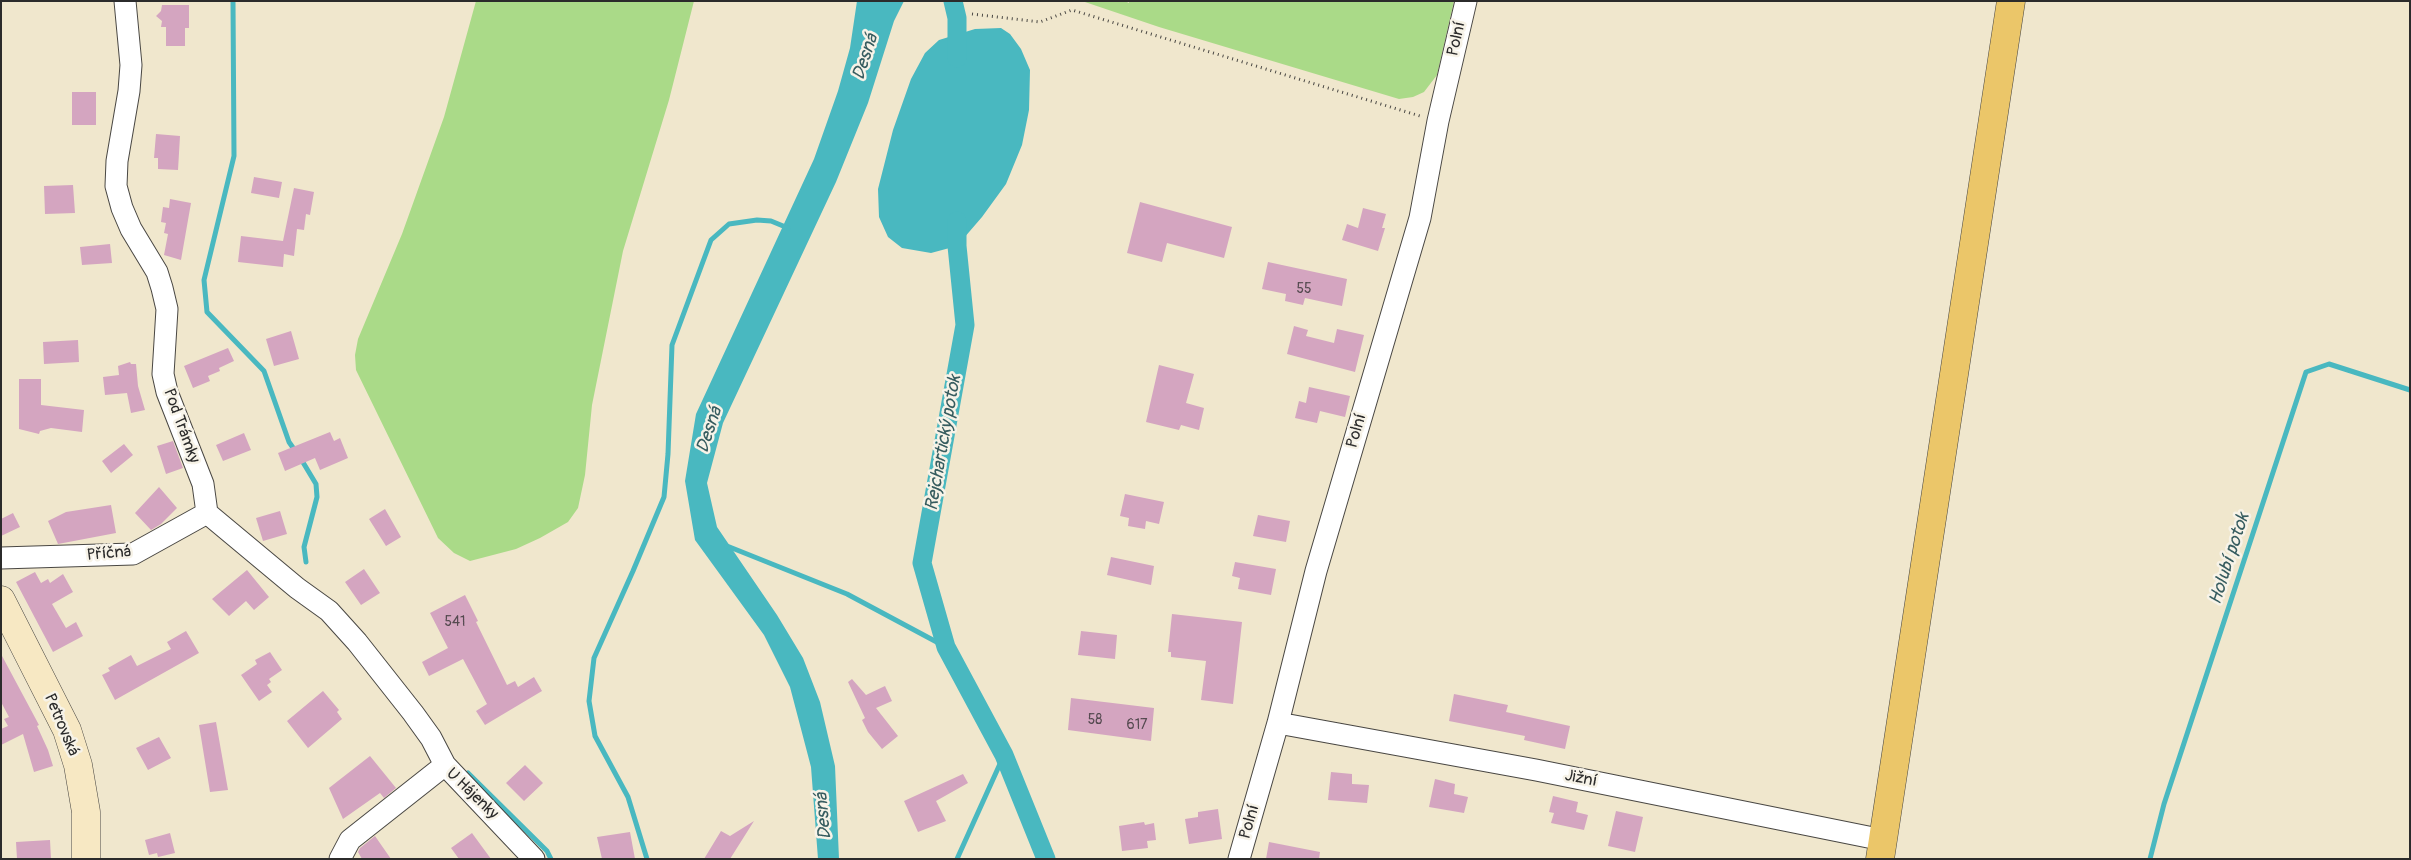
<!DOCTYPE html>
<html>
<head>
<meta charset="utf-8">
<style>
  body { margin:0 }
  #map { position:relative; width:2411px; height:860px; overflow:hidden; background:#f0e7cd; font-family:Pangolin,sans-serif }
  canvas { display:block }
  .frame { position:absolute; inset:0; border:2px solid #2b2b2b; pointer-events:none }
</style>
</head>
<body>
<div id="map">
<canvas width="2411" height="860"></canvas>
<div class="frame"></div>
</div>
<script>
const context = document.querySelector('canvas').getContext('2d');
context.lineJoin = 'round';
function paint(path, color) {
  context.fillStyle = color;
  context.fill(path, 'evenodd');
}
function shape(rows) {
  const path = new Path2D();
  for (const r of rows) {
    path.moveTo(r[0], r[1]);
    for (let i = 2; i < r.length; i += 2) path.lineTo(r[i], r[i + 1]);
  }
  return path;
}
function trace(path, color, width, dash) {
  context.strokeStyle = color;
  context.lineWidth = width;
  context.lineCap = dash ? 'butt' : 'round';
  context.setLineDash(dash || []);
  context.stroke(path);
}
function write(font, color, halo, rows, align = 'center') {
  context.font = font + ' Pangolin,sans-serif';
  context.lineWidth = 5;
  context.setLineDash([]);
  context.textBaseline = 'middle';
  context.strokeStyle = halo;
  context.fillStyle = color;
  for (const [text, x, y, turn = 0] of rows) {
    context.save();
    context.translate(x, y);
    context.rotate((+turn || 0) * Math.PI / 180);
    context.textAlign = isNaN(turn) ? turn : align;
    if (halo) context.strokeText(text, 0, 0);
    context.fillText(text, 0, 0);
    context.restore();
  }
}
paint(shape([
  [476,1,694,1,669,100,623,251,592,405,585,475,578,508,568,522,540,538,516,549,470,561,454,553,438,538,356,370,355,355,358,339,402,234,444,117],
  [1082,1,1125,1,1129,3,1129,1,1454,1,1437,75,1424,92,1413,97,1399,99,1159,27]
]), '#aada88');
paint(shape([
  [857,1,904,1,894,21,868,103,836,182,723,423,707,483,717,527,777,615,803,658,820,702,835,766,839,859,818,859,811,767,790,687,764,635,695,540,685,481,696,414,814,159,838,91,850,48],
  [1001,28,1010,34,1021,49,1030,70,1029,110,1022,145,1006,184,982,217,957,246,931,253,902,248,888,237,879,217,878,189,893,130,911,79,925,53,939,40,975,29]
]), '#49b8c0');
trace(shape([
  [233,1,234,156,204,280,207,312,264,371,289,442,296,452],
  [301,459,316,484,317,497,304,547,306,562],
  [727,546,847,594,946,647],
  [468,773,547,851,551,859],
  [647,859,628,797,595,736,589,701,594,658,633,571,664,497,668,454,672,345,711,240,729,224,757,220,771,221,788,228],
  [957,859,1004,755],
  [2150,859,2164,804,2306,372,2329,364,2410,390]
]), '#49b8c0', 5);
trace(shape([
  [953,1,957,18,957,58],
  [957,221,957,246,965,325,922,563,946,647,1004,755,1046,859]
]), '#49b8c0', 19);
paint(shape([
  [162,5,189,5,189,28,185,28,185,46,166,46,166,27,161,27,162,21,156,16,161,11],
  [72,92,96,92,96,125,72,125],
  [156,134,180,136,178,170,158,169,158,158,154,158],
  [254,177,282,182,279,198,251,193],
  [73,185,75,213,45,214,44,186],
  [294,188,314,192,310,215,306,214,304,230,297,229,294,256,284,254,283,267,238,262,241,236,283,241],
  [170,199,191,203,181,260,164,255,168,234,164,233,166,223,161,222,163,207,169,208],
  [1140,202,1232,227,1224,258,1167,243,1162,262,1127,253],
  [1363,208,1386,214,1382,228,1385,228,1378,251,1342,240,1347,224,1358,228],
  [110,244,112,263,82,265,80,247],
  [1268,262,1347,279,1342,306,1305,298,1303,305,1285,301,1286,294,1262,289],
  [1294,326,1308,330,1306,336,1334,343,1337,329,1364,335,1355,372,1287,354],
  [291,331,299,359,274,366,266,339],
  [78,340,79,362,44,364,43,342],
  [228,348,234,361,219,368,220,371,208,376,210,381,193,388,184,366],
  [130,362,131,364,136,364,138,386,145,410,131,413,127,393,105,395,103,377,119,375,118,366],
  [1159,365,1194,374,1186,403,1204,408,1199,430,1181,425,1179,430,1146,422],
  [19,379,41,379,41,405,84,410,82,432,51,428,40,431,39,434,19,429],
  [1309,387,1350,396,1345,417,1320,411,1317,423,1295,418,1299,401,1306,403],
  [330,432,334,441,340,438,348,458,320,470,315,458,285,471,278,453],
  [244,433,251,450,223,461,216,445],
  [173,441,183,468,166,474,157,446],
  [124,444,133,455,111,473,102,461],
  [159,487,177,508,161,524,151,530,135,513],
  [1125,494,1164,502,1159,524,1146,521,1145,529,1128,526,1129,518,1120,516],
  [111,505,116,533,58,544,48,521,66,512],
  [385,509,401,537,386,546,369,519],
  [280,511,287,534,263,541,256,518],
  [13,513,20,527,1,536,1,519],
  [1258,515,1290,521,1286,542,1253,536],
  [1111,557,1154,566,1151,585,1107,575],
  [1235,562,1276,569,1271,595,1238,589,1240,578,1232,576],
  [364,569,380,593,361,605,345,582],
  [247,570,269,597,254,610,246,601,229,616,212,599],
  [35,572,41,583,48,579,50,583,63,574,73,592,52,604,66,628,76,622,83,636,53,652,16,582],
  [465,595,478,621,476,622,507,685,515,681,518,687,534,677,542,691,485,725,476,711,487,704,463,659,429,676,422,662,448,648,430,613],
  [1172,614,1242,622,1233,704,1201,700,1206,661,1171,657,1171,652,1168,652],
  [186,631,199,653,115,700,102,675,110,671,108,668,131,655,137,666,171,649,167,642],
  [1081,631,1117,635,1115,659,1078,655],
  [270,652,282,670,269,679,271,682,267,685,272,692,259,701,241,675,257,664,255,660],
  [1,654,39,725,37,726,48,750,53,766,34,772,23,734,1,745,1,729,8,726,4,719,9,717,1,702],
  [852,679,866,695,885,686,892,701,876,708,898,736,882,749,868,732,862,720,865,718,848,682],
  [323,691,339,710,337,712,342,719,308,748,287,721],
  [1454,694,1508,705,1506,712,1570,726,1565,749,1524,740,1525,736,1449,721],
  [1071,698,1154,708,1151,741,1068,730],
  [216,722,228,790,210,792,199,725],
  [159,737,171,758,148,770,136,748],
  [370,756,396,788,384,798,380,793,343,819,329,788],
  [525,765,543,783,524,801,506,783],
  [1331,772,1352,774,1352,784,1369,785,1367,803,1328,800],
  [963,774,968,783,936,801,946,821,918,832,904,801],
  [1435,779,1455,784,1454,794,1468,797,1464,813,1429,807],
  [1553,796,1578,802,1576,812,1588,815,1584,830,1551,823,1554,813,1549,812],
  [1218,809,1222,839,1189,844,1185,819,1198,817,1198,812],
  [1616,811,1643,817,1635,852,1608,846],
  [754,821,730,859,704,859,721,831,730,836],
  [1144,822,1145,825,1154,823,1156,840,1147,841,1148,848,1122,851,1119,826],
  [630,832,635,859,602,859,597,837],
  [170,833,175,853,158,857,157,853,149,855,145,840],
  [472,833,491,859,459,859,451,848],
  [375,836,391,859,362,859,358,852,360,848],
  [50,840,51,859,17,859,16,842],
  [1269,842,1320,852,1319,859,1266,859]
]), '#d4a5c0');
const street = shape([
  [125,1,131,65,129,91,117,161,116,186,122,208,131,229,157,272,162,288,167,309,163,374,167,392,203,484,207,513,297,588,329,611,357,642,413,713,431,738,445,765],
  [1,558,133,554,207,513],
  [1278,723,1536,770,1883,840],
  [340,859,350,840,445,765,534,859],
  [1239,859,1278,723,1316,571,1420,218,1438,121,1466,1]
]);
const secondary = shape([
  [1,600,67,730,78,765,86,812,86,859]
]);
const primary = shape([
  [1880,859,2011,1]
]);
trace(street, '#494743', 23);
trace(secondary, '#494743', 29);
trace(primary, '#494743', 29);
trace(shape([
  [972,14,1040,22,1072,10,1420,116]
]), '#494743', 3, [1, 4]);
trace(street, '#fff', 21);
trace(secondary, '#f7e8c3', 28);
trace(primary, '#ebc669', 28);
write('14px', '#554a50', null, [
  ["55",1304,289],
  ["541",455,622],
  ["58",1095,720],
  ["617",1137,725]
]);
write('16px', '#2b2b2b', '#f7f3e8', [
  ["Polní",1457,39,-77],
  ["Pod Trámky",181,426,70],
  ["Polní",1357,431,-74],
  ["Příčná",109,554,-5],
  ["Petrovská",61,725,67],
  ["Jižní",1581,779,11],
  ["U Hájenky",472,794,44],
  ["Polní",1250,822,-74]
]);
write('italic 18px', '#365c5f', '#f7f3e8', [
  ["Desná",866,57,-72],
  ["Desná",710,430,-72],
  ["Rejchartický potok",944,443,-80],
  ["Holubí potok",2230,559,-72],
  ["Desná",824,816,-95]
]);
</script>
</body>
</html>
